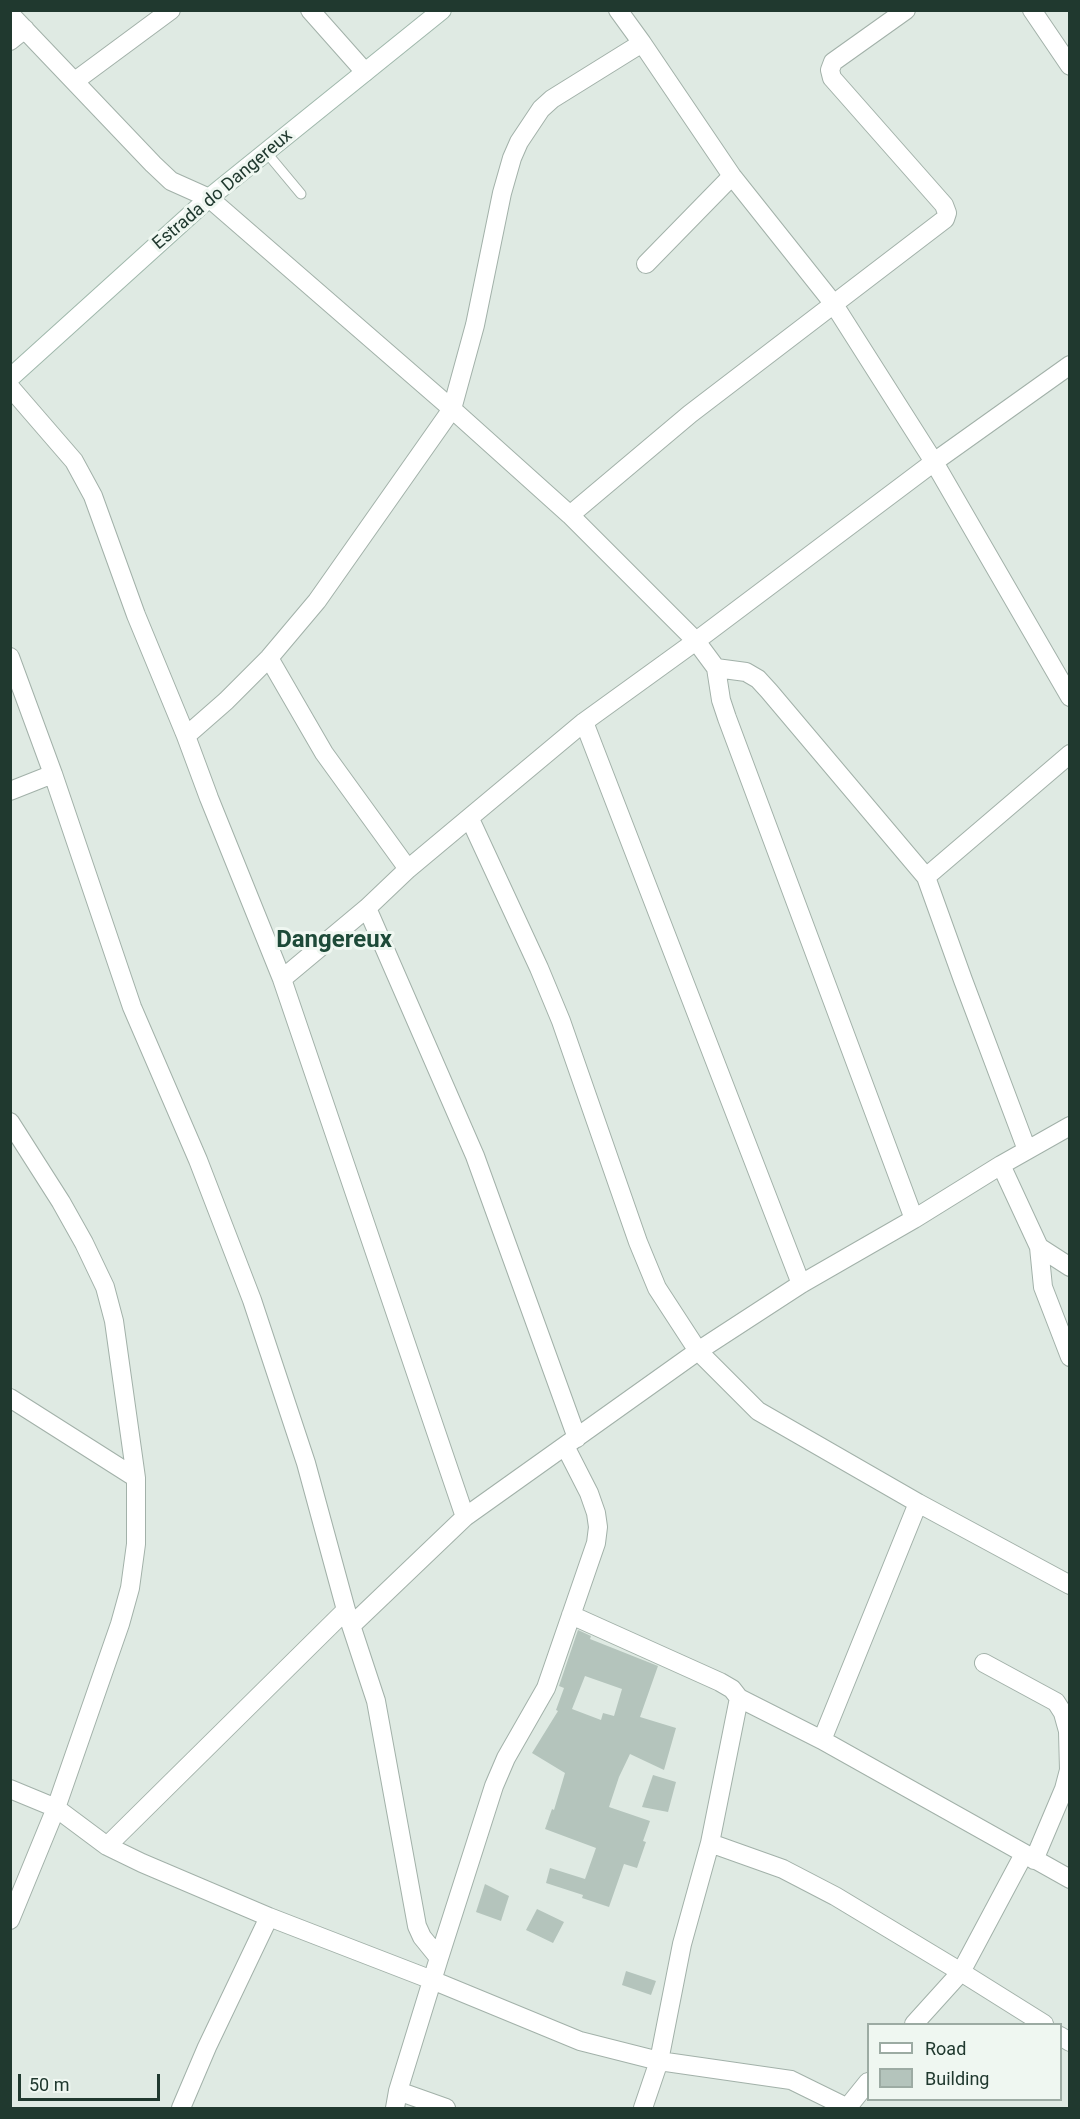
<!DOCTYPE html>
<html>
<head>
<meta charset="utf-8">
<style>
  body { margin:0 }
  #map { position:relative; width:1080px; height:2119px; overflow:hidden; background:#dfeae3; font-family:Roboto,sans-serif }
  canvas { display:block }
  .frame { position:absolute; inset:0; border:12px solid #20392f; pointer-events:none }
  .legend { position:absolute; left:867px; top:2023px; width:195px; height:78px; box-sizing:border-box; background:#eff7f1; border:2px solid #9caba3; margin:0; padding:8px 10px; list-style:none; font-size:18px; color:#20392f }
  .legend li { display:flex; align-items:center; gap:12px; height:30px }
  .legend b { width:30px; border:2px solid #9caba3 }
  .scale { position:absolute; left:18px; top:2074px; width:142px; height:27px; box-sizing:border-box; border:3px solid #20392f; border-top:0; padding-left:8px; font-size:18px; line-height:21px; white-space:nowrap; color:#20392f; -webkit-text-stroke:4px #eff7f1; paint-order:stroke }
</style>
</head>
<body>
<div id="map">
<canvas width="1080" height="2119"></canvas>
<div class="frame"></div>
<ul class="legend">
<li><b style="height:8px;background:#fff"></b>Road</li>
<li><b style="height:16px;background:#b4c4bc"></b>Building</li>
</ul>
<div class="scale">50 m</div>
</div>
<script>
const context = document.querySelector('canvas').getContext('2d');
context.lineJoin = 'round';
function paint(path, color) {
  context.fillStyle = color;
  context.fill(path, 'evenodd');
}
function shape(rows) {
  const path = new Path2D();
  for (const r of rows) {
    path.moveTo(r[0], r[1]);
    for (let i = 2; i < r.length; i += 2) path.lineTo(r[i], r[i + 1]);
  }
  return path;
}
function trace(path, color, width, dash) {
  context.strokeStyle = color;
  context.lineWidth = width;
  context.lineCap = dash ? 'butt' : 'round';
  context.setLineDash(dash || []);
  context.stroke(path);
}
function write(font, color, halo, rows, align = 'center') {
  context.font = font + ' Roboto,sans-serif';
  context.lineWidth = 6;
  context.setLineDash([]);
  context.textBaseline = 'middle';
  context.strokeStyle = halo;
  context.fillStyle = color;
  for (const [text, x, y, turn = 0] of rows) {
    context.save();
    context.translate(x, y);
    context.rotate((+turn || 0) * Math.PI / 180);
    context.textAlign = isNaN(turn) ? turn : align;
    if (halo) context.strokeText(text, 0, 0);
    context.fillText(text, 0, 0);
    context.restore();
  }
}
paint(shape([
  [578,1630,591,1636,590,1639,658,1666,640,1717,676,1728,664,1770,630,1754,619,1777,609,1807,650,1821,643,1841,646,1842,637,1868,624,1864,609,1907,582,1898,583,1895,546,1883,550,1868,585,1879,596,1848,545,1829,552,1809,554,1810,565,1773,532,1753,558,1711,556,1710,564,1688,559,1686],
  [585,1676,622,1689,614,1716,603,1713,601,1720,572,1709],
  [653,1775,676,1782,668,1812,642,1807],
  [485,1884,509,1896,501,1921,476,1912],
  [537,1909,564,1922,553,1943,526,1930],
  [626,1971,656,1981,651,1995,622,1985]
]), '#b4c4bc');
const lane = shape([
  [266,152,301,194]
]);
const street = shape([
  [310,10,365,72],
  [618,10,642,43,732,176,833,303,934,462,1070,697],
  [1032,10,1070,66],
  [10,14,153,164,171,181,209,198,452,409,570,515,696,641,716,668,746,672,758,679,769,691,926,877,963,980,1027,1150],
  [10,41,25,29],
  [75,81,171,10],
  [646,264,732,176],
  [10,387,74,461,93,496,136,615,186,736,209,798,282,979,465,1517],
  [570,515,690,414,945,219,947,213,944,205,832,78,830,70,833,62,906,10],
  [10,657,53,774,132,1007,198,1160,252,1300,306,1463,346,1610,376,1701,417,1926,422,1937,439,1958],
  [269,658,324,753,408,869],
  [716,668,721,700,727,718,914,1219],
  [584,722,801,1284],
  [186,736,226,701,269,658,317,601,452,409,475,325,502,193,512,158,519,142,541,109,552,99,642,43],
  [10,791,53,774],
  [470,819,539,968,561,1021,638,1242,657,1288,698,1351,758,1411,918,1503,1070,1585],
  [926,877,1070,754],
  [367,908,475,1156,577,1438],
  [282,979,367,908,408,869,584,722,696,641,934,462,1070,365],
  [10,1122,61,1202,84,1243,105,1287,114,1321,136,1478,136,1544,130,1588,120,1624,56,1808,10,1920],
  [1001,1165,1039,1247,1070,1267],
  [1039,1247,1043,1287,1070,1357],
  [10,1398,136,1478],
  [571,1615,720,1682,732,1689,739,1698,822,1740,1070,1879],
  [352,1625,465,1517,698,1351,801,1284,914,1219,1001,1165,1070,1126],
  [984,1663,1056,1702,1063,1713,1068,1731,1069,1770,1064,1789,1034,1860],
  [822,1740,918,1503],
  [10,1789,56,1808,107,1846,142,1863,269,1917,432,1980,580,2041,659,2061,791,2080,848,2108],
  [710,1843,783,1869,835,1896,961,1972,1044,2024],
  [107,1846,346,1610],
  [914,2024,961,1972,1024,1854],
  [1060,2036,1070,2042],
  [398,2091,446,2108],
  [181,2108,207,2047,269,1917],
  [395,2108,398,2091,439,1958,494,1786,506,1758,546,1688,596,1543,598,1527,596,1513,589,1493,565,1446],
  [643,2108,659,2061,682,1944,710,1843,739,1698],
  [847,2108,868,2082]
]);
const secondary = shape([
  [10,378,209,198,442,10]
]);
trace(lane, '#a2b1a9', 11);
trace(street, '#a2b1a9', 20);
trace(secondary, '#a0b8ac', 20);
trace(lane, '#fff', 9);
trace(street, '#fff', 18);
trace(secondary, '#fff', 18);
write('18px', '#20392f', '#eff7f1', [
  ["Estrada do Dangereux",223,190,-40]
]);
write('bold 24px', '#1d4a38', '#eff7f1', [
  ["Dangereux",334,941]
]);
</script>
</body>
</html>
